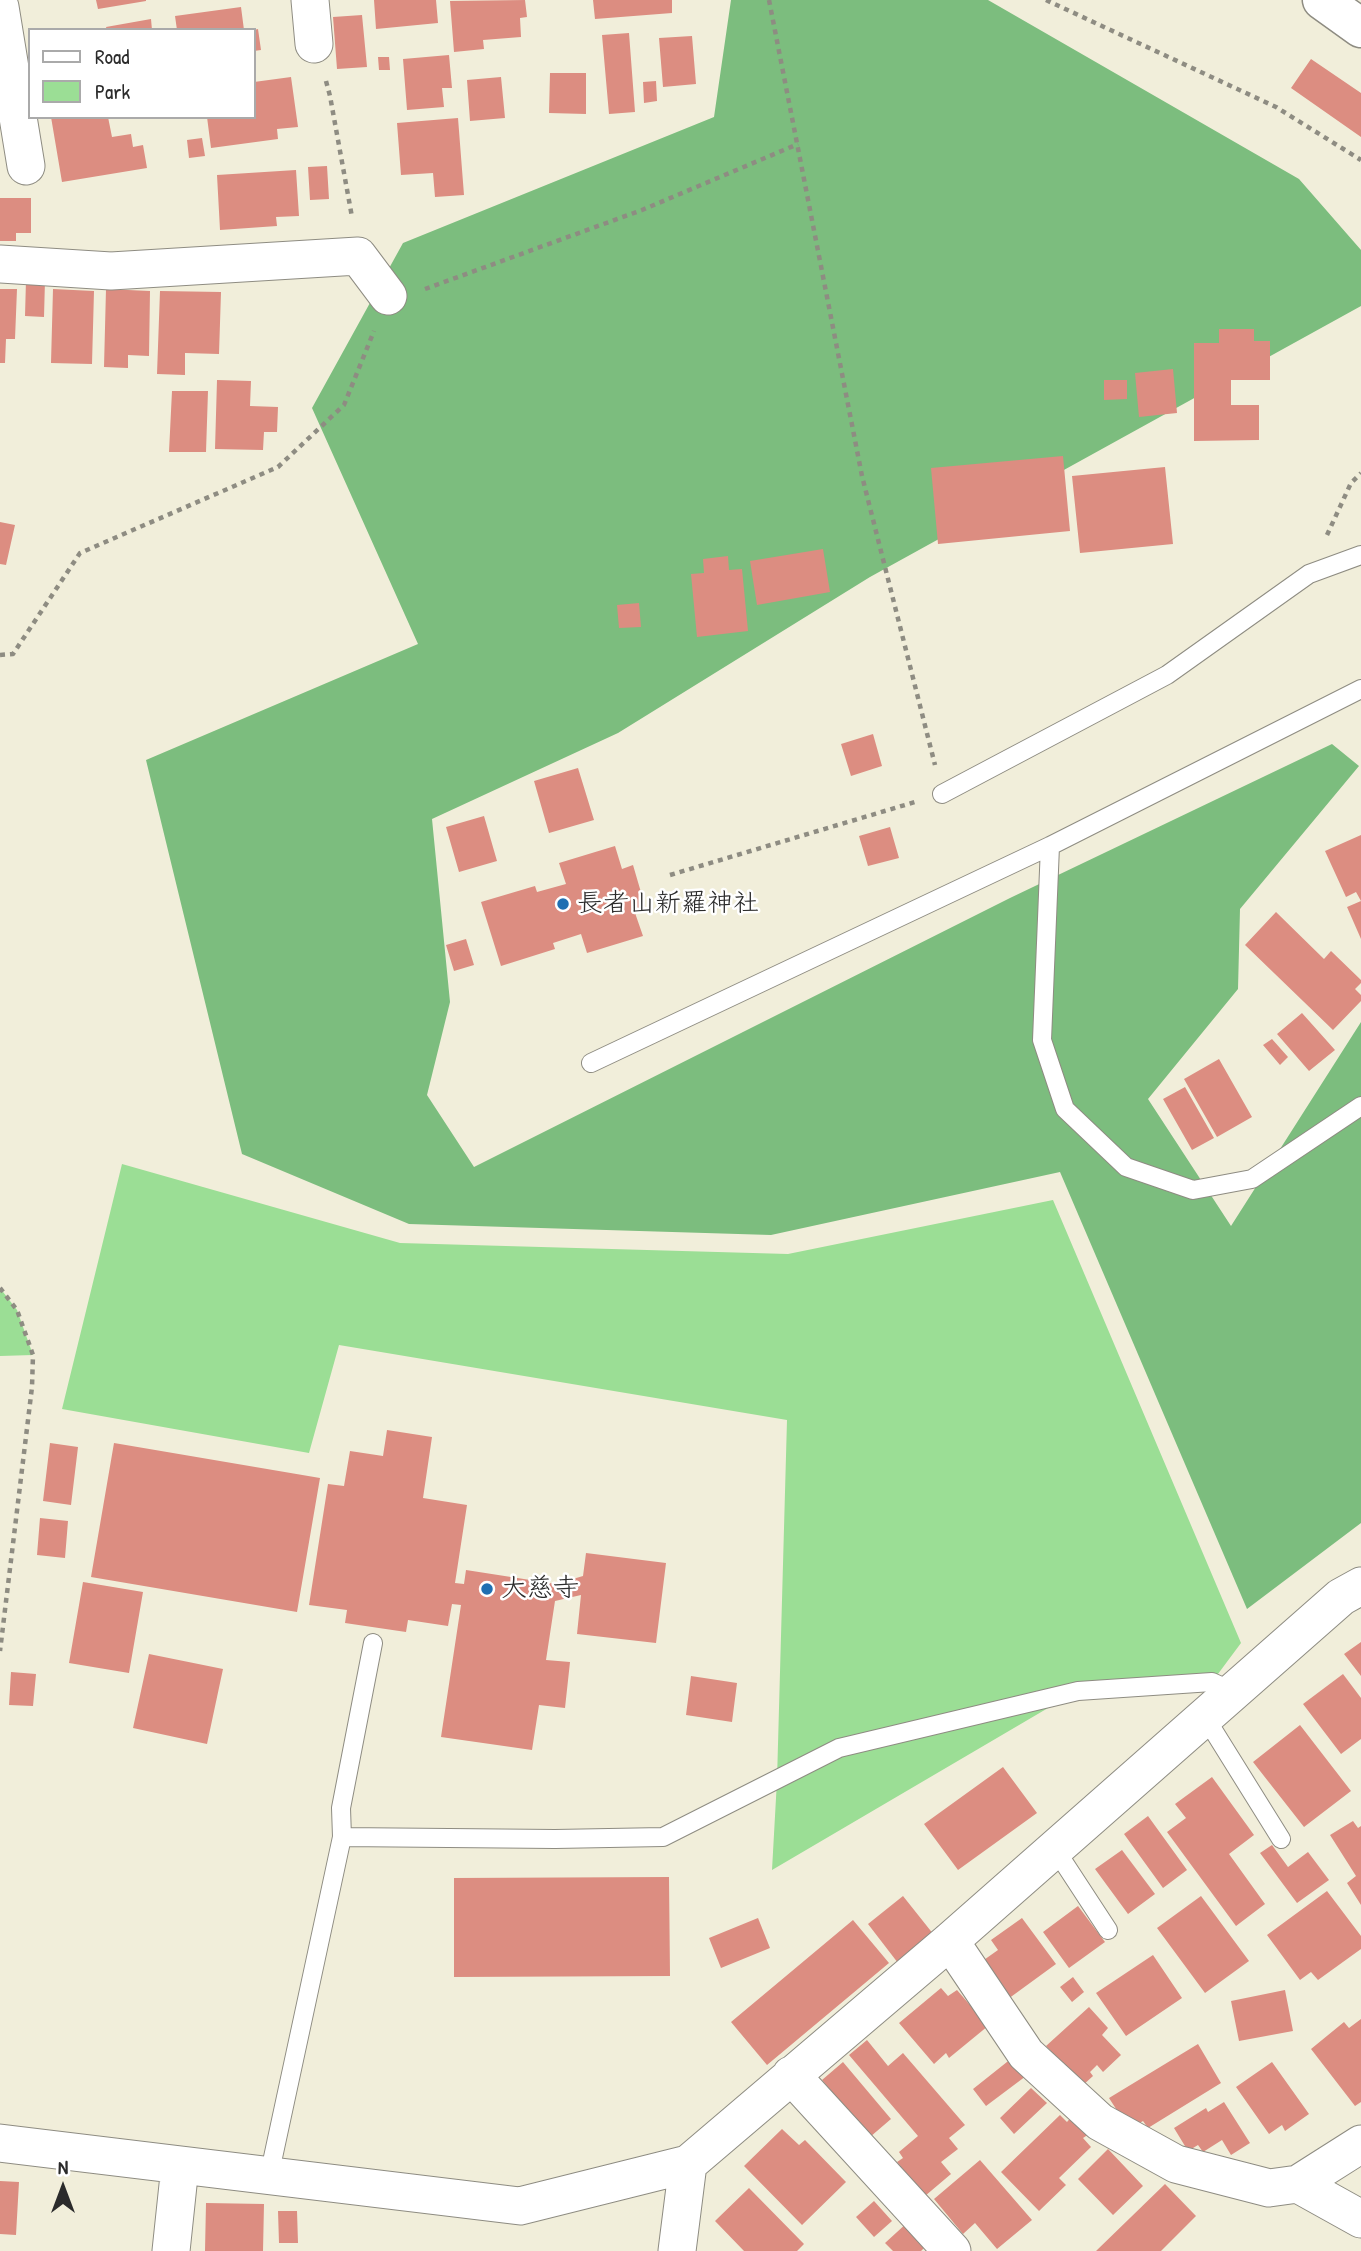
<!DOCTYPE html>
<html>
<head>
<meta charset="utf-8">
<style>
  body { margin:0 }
  #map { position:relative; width:1361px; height:2251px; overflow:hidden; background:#f1eeda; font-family:"Patrick Hand",sans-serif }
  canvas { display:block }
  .legend { position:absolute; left:28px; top:28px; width:228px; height:91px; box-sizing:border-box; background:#fff; border:2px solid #aaa; margin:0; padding:9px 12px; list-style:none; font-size:21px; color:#2b2b2b }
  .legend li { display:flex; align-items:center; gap:14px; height:35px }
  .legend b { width:35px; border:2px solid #aaa }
  .north { position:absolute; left:28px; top:2153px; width:70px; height:70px; -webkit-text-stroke:5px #fff; paint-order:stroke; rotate:0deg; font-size:19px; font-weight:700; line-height:28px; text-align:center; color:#2b2b2b }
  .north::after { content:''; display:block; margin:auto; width:24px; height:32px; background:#2b2b2b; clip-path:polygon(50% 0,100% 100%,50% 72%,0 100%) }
</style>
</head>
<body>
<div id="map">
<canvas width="1361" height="2251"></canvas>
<ul class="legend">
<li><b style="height:9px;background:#fff"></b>Road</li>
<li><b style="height:19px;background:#9bde95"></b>Park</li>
</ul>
<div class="north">N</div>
</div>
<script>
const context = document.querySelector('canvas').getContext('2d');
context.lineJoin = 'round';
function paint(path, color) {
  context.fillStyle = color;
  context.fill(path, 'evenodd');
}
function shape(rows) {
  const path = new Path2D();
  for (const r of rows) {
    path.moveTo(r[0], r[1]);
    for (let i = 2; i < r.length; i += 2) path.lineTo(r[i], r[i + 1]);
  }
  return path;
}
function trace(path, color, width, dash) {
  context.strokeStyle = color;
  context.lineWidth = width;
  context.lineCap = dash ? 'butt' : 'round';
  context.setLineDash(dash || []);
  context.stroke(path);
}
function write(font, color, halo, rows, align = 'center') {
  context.font = font + ' "Patrick Hand","Klee One",sans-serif';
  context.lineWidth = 5;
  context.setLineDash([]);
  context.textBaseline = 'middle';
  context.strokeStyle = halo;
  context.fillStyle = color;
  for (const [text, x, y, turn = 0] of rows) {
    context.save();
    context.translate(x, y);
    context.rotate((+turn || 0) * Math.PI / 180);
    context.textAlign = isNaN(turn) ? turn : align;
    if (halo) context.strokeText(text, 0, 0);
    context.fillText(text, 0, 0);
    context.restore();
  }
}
paint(shape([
  [122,1164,400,1243,788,1254,1053,1200,1241,1643,1212,1682,1077,1691,772,1870,777,1780,787,1420,339,1345,309,1453,62,1409],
  [0,1288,17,1310,33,1355,0,1356]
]), '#9bde95');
paint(shape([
  [731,0,988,0,1299,179,1361,250,1361,306,870,577,618,733,432,819,450,1002,427,1095,474,1167,1010,898,1332,744,1359,766,1240,909,1238,989,1148,1099,1231,1226,1361,1022,1361,1523,1247,1609,1060,1172,771,1235,409,1224,242,1154,146,760,418,644,312,408,403,243,714,117]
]), '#7cbd7e');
paint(shape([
  [96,0,146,0,146,1,98,9],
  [374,0,436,0,438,23,376,29],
  [525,0,527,17,520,18,521,37,483,40,484,49,454,52,450,1],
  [593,0,672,0,672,13,595,19],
  [241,7,244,30,177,30,175,16],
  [362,15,367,67,337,69,333,17],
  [151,19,152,30,107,30,106,27],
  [258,29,261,50,254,51,254,30],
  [629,33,635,112,609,114,602,35],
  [692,36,696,84,663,87,659,38],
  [449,55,452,88,442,88,444,107,407,110,403,59],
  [378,57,389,57,390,70,379,70],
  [1311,59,1361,93,1361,137,1291,88],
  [550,73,586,73,586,114,549,113],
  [291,77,298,127,277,129,278,139,211,148,207,117,254,117,254,82],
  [501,77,505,118,470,121,467,80],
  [656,81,657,101,644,103,643,82],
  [51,117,108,117,112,137,131,134,133,147,143,145,147,168,62,182],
  [458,118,464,195,435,197,433,173,401,175,397,123],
  [202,138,205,156,189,158,187,140],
  [327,166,329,199,310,200,308,167],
  [296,170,299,216,276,217,277,226,220,230,217,175],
  [0,198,31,198,31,233,16,233,16,241,0,241],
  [26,280,45,280,44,317,25,316],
  [0,289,17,289,15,339,6,339,5,363,0,363],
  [53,289,94,291,92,364,51,363],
  [106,289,150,291,149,356,128,355,128,368,104,367],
  [160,291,221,292,219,354,185,353,185,375,157,374],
  [1219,329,1254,329,1254,341,1270,341,1270,380,1231,380,1231,405,1259,405,1259,440,1194,441,1194,343,1219,343],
  [1173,369,1177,413,1139,417,1135,373],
  [217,380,251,381,250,406,278,407,277,432,264,432,263,450,215,449],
  [1104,380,1127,380,1127,399,1104,400],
  [172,391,208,391,206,452,169,452],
  [1063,456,1070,531,938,544,931,468],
  [1165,467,1173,544,1080,553,1072,476],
  [0,522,15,525,6,565,0,564],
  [823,549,830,592,757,605,750,561],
  [728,556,729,570,742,569,748,631,697,637,691,574,704,573,703,559],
  [639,603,641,627,619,628,617,605],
  [873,734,882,766,851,776,841,744],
  [578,768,594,820,549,833,534,781],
  [484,816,497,861,459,872,446,827],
  [890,827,899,858,868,866,859,836],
  [1361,835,1361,939,1347,907,1361,901,1356,892,1346,897,1325,851],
  [615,846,622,869,633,865,645,906,634,910,643,936,587,953,581,934,553,943,555,949,501,966,481,902,535,886,537,892,566,884,559,863],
  [1276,912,1324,959,1331,951,1361,980,1361,983,1355,989,1361,995,1361,1001,1333,1030,1245,945],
  [466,939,474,965,454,971,446,945],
  [1302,1013,1335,1050,1309,1071,1277,1034],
  [1272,1039,1288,1057,1280,1065,1263,1045],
  [1219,1059,1252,1117,1217,1137,1184,1079],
  [1185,1087,1214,1138,1192,1150,1163,1099],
  [387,1430,432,1437,423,1498,467,1505,455,1583,464,1584,466,1570,556,1584,583,1576,586,1553,666,1563,656,1643,577,1634,581,1595,555,1601,546,1660,570,1662,565,1708,539,1705,532,1750,441,1737,461,1605,452,1604,448,1626,408,1620,406,1632,345,1623,347,1610,309,1605,328,1484,344,1486,350,1451,383,1456],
  [50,1443,78,1447,71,1505,43,1501],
  [114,1443,320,1478,297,1612,91,1577],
  [40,1518,68,1521,65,1558,37,1555],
  [83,1582,143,1592,129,1673,69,1663],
  [1361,1642,1361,1676,1344,1654],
  [149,1654,223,1669,207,1744,133,1728],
  [11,1672,36,1674,33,1706,9,1705],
  [1343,1674,1361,1698,1361,1739,1341,1754,1303,1704],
  [691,1676,737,1683,732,1722,686,1715],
  [1300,1725,1351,1791,1304,1827,1253,1762],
  [1003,1767,1037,1813,958,1870,924,1824],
  [1212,1777,1254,1835,1229,1854,1265,1904,1236,1926,1167,1832,1186,1818,1175,1804],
  [1148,1816,1187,1870,1163,1888,1124,1834],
  [1353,1821,1358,1828,1361,1826,1361,1905,1347,1883,1356,1876,1330,1835],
  [1272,1845,1288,1867,1308,1852,1329,1880,1297,1903,1260,1853],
  [1122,1850,1155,1894,1128,1914,1095,1869],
  [669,1877,670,1976,454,1977,454,1878],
  [1327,1891,1361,1936,1361,1949,1318,1980,1311,1972,1300,1980,1267,1935],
  [903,1896,934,1935,898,1963,868,1924],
  [1201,1896,1249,1961,1205,1993,1157,1928],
  [1078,1906,1105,1942,1069,1968,1043,1932],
  [758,1918,770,1948,721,1968,709,1938],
  [1022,1918,1056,1964,1008,1999,981,1962,998,1950,991,1940],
  [853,1920,889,1963,767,2065,731,2022],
  [1153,1955,1182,1998,1126,2036,1096,1993],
  [1073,1977,1084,1992,1072,2002,1060,1987],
  [941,1988,948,1996,957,1990,988,2026,949,2058,946,2053,934,2064,899,2023],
  [1285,1990,1293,2031,1239,2041,1231,2001],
  [1089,2007,1108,2028,1102,2035,1121,2055,1103,2072,1097,2065,1090,2072,1093,2076,1082,2086,1047,2055,1051,2051,1046,2046],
  [1361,2019,1361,2102,1355,2106,1311,2049,1344,2022,1349,2028],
  [867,2040,888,2066,903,2053,965,2125,949,2138,958,2149,941,2162,951,2174,925,2196,897,2162,903,2158,899,2152,918,2136,849,2055],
  [1198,2044,1221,2083,1148,2128,1143,2121,1129,2129,1109,2098],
  [1012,2058,1026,2076,986,2106,973,2089],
  [843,2062,891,2119,870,2137,822,2080],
  [1272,2062,1309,2114,1285,2131,1282,2125,1269,2134,1236,2087],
  [1031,2088,1047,2103,1014,2134,1000,2118],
  [1224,2102,1250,2143,1231,2155,1222,2140,1203,2152,1198,2145,1188,2151,1174,2128,1206,2108,1208,2112],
  [1060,2115,1067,2122,1072,2116,1089,2134,1083,2138,1091,2147,1059,2178,1066,2185,1039,2211,1001,2172],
  [782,2129,799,2145,805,2140,846,2182,802,2225,744,2166],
  [1108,2149,1143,2186,1113,2215,1078,2179],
  [980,2160,1032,2220,997,2249,975,2223,963,2234,934,2199],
  [0,2181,19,2182,16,2235,0,2234],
  [1165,2184,1196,2216,1161,2251,1096,2251],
  [749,2188,804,2244,797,2251,744,2251,715,2221],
  [874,2201,892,2221,874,2237,856,2217],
  [206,2203,264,2204,263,2251,205,2251],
  [278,2211,297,2211,298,2243,279,2243],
  [908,2222,928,2244,921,2251,893,2251,885,2243]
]), '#dc8d81');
const service = shape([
  [942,794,1167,675,1309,574,1361,555],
  [1050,846,1042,1040,1065,1109,1126,1167,1193,1190,1252,1179,1361,1106],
  [591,1063,1050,846,1361,689],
  [1205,1717,1281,1839],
  [342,1837,341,1808,373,1643],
  [1055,1849,1108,1930],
  [269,2176,342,1837,555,1839,663,1837,839,1748,1078,1691,1212,1682,1234,1692]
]);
const minor = shape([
  [310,0,314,44],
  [0,7,26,166],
  [0,264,111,271,358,256,388,296],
  [950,1941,1026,2054,1100,2122,1176,2164,1269,2188,1298,2184,1361,2219],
  [791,2075,952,2251],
  [0,2143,520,2206,688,2164,950,1941,1341,1597,1361,1586],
  [1298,2184,1361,2144],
  [171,2251,180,2166],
  [677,2251,688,2164]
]);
const tertiary = shape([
  [1322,0,1361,28]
]);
trace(service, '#8e8c82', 20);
trace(minor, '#8e8c82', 39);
trace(tertiary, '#8e8c82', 41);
trace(shape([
  [769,0,862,476,935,765],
  [1046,0,1276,107,1361,160],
  [326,81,330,96,352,217],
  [425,289,642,210,798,144],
  [1327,535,1351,483,1361,473],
  [0,655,13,654,80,553,278,467,344,405,374,331],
  [670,875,915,802],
  [0,1288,17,1310,33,1355,32,1387,0,1651]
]), '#8e8c82', 4.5, [5, 5]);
trace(service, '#fff', 18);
trace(minor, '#fff', 37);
trace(tertiary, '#fff', 38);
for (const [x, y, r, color] of [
  [563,904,7,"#1f6fb2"],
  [487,1589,7,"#1f6fb2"]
]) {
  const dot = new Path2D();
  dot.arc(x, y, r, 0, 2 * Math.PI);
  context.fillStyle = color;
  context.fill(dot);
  trace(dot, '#fff', 2.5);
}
write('26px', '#2b2b2b', '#fff', [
  ["長者山新羅神社",577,904],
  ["大慈寺",501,1589]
], 'left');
</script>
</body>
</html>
